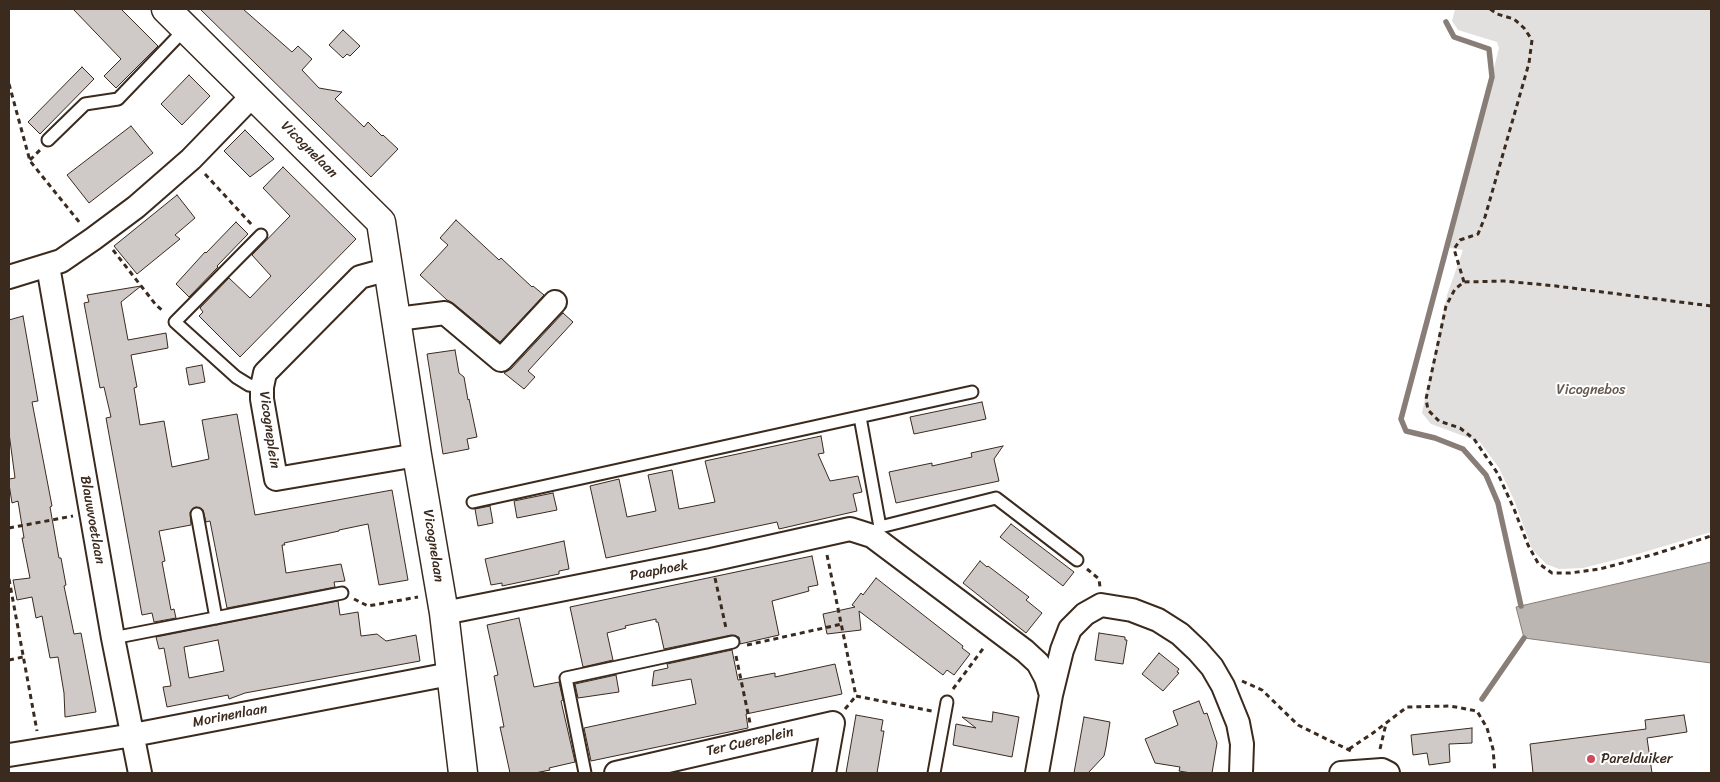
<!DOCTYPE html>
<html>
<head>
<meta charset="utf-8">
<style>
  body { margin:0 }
  #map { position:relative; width:1720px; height:782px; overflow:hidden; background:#fff; font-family:Sriracha,sans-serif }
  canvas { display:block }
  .frame { position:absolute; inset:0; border:10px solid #3b2a1e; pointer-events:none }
</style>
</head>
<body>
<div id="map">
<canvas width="1720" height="782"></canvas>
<div class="frame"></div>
</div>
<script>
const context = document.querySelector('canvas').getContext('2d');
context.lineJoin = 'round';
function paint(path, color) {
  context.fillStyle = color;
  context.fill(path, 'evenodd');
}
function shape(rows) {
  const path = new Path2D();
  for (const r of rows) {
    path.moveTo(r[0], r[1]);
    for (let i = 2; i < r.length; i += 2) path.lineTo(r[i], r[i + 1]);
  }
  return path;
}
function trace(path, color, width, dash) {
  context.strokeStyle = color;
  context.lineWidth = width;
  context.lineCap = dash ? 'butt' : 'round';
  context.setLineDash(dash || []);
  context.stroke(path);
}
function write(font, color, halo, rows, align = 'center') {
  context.font = font + ' Sriracha,sans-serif';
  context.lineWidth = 4;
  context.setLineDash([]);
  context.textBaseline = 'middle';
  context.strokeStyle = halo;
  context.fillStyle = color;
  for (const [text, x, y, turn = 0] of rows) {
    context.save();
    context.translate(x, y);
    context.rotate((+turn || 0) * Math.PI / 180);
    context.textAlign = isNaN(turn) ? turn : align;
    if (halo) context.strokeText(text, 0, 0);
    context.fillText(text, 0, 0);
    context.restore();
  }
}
paint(shape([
  [1455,9,1711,9,1711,532,1638,554,1583,568,1559,569,1546,564,1532,549,1514,500,1499,468,1480,442,1431,424,1422,413,1447,295,1463,250,1449,248,1499,48,1497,42,1458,30,1452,21]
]), '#e2e0de');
const water = shape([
  [1711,562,1711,663,1524,638,1516,607,1711,562]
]);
paint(water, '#bcb6b3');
trace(water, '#887e77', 1);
trace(shape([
  [1446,22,1454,37,1489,49,1492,77,1401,419,1406,431,1435,438,1463,449,1486,475,1498,503,1521,606],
  [1482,699,1524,638]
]), '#887e77', 5.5);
const building = shape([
  [73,9,121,9,158,46,116,88,104,76,121,59,73,9],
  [200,9,243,9,292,52,298,46,312,59,302,70,319,88,342,92,335,99,364,127,368,122,382,136,383,135,398,149,371,177,200,9],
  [343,30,360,46,350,56,347,54,343,58,329,45,343,30],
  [82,67,94,79,40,134,28,122,82,67],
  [189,75,210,96,182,125,161,104,189,75],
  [131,126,153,153,89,203,67,175,131,126],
  [245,130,274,159,250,177,224,151,245,130],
  [283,167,356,239,240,357,199,316,203,312,200,308,229,278,250,298,271,276,252,255,290,216,263,188,283,167],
  [177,195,195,218,175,235,180,239,137,274,114,246,177,195],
  [456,220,499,260,501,258,532,287,533,286,544,295,500,342,453,303,447,300,420,275,448,245,440,238,456,220],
  [236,222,248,234,217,266,218,267,189,297,176,284,205,252,206,253,236,222],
  [141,286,121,302,128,340,166,333,168,348,131,355,137,387,134,388,140,425,164,421,172,467,209,459,202,420,237,414,255,515,392,490,408,580,379,585,368,524,339,530,339,531,284,543,285,545,282,545,286,573,341,564,345,581,334,582,335,587,227,608,210,521,206,522,203,510,196,507,190,512,191,525,159,531,165,561,162,562,171,610,174,609,176,618,154,622,152,613,142,615,106,418,111,417,104,387,100,388,84,303,89,302,87,295,141,286],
  [563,313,573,322,528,371,535,377,524,389,504,373,511,369,563,313],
  [23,316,38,401,32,402,52,506,50,507,59,558,61,558,66,585,64,586,74,634,81,633,96,712,65,717,64,693,58,657,50,658,42,616,36,618,32,597,17,600,13,580,30,578,22,538,24,538,18,501,12,503,9,484,9,479,15,478,9,433,9,320,23,316],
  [455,350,459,373,464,377,468,400,469,399,477,437,467,439,469,449,443,454,427,354,455,350],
  [202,365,205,382,189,385,186,368,202,365],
  [982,402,986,419,914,434,910,417,982,402],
  [821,436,824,453,818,454,830,481,858,476,862,492,853,494,857,511,779,529,777,522,606,558,590,486,619,479,627,517,656,511,648,475,672,470,679,509,715,502,705,461,821,436],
  [1003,446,994,459,999,481,896,503,889,472,932,463,932,466,972,457,971,453,1003,446],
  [553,493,557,510,517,518,514,501,553,493],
  [490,506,493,523,478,526,475,509,490,506],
  [1011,524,1074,572,1063,586,1000,537,1011,524],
  [564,541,569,569,559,571,559,574,502,586,502,583,491,585,485,559,564,541],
  [812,556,818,585,808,587,809,591,772,601,779,635,740,644,739,637,731,635,664,649,658,622,656,622,656,619,625,626,626,628,607,633,613,660,583,667,570,607,812,556],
  [980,561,987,567,988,566,1029,597,1026,600,1042,613,1026,633,963,583,980,561],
  [876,578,963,646,962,648,970,654,954,675,947,670,943,675,859,611,861,630,827,634,823,614,855,607,852,605,861,593,863,595,876,578],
  [338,601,340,615,358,612,361,636,377,634,386,641,416,635,420,661,245,693,229,699,228,695,167,707,163,687,171,686,164,648,159,649,156,637,338,601],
  [218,640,224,671,189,678,184,647,218,640],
  [519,618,534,687,559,682,563,700,561,701,575,762,549,768,550,770,535,773,510,773,500,727,504,727,494,676,498,675,487,625,519,618],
  [1099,633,1125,637,1125,640,1127,640,1123,664,1095,660,1099,633],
  [732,650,738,680,775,673,775,677,835,664,842,694,746,714,748,728,591,761,584,728,696,704,691,679,652,686,654,671,668,668,667,664,732,650],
  [1159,653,1179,669,1177,672,1179,673,1163,691,1142,674,1159,653],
  [616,675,619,692,578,698,575,684,616,675],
  [1199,701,1204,714,1207,713,1217,743,1212,773,1191,773,1179,771,1180,767,1155,763,1145,739,1178,725,1173,711,1199,701],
  [993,712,1019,717,1012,757,953,745,956,724,976,728,962,717,992,722,993,712],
  [856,715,883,720,881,731,884,731,877,773,846,773,856,715],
  [1684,715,1687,732,1647,738,1652,773,1533,773,1530,744,1646,729,1645,720,1684,715],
  [1084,717,1110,722,1106,747,1104,756,1088,773,1074,773,1084,717],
  [1472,728,1472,743,1449,744,1450,762,1429,765,1427,753,1413,755,1411,735,1472,728]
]);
paint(building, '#cfcac7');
trace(building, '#3b2a1e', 1);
const service = shape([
  [48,140,85,104,118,99,186,28],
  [261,235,175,322,236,377,249,385,262,387],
  [860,417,880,527],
  [473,502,972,392],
  [197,514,216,618],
  [872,536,880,527,996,498,1077,560],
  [113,638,342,593],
  [585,773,566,678,733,642],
  [934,773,947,702]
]);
const minor = shape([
  [48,266,113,638,140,773],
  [389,269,360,277,265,373,262,387,262,399,276,479,417,455],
  [9,277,61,261,93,239,136,207,191,159,254,94],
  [397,319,445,313,501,360,555,302],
  [444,613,711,560,850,529,872,536,1025,651,1038,663,1046,678,1051,695],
  [9,755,133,735,450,674],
  [616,773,833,723,824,773],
  [1037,773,1051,695,1062,650,1070,629,1085,614,1101,605,1132,610,1158,620,1180,634,1198,651,1212,667,1223,686,1238,723,1242,744,1241,773],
  [1341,773,1382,770,1388,773]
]);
const tertiary = shape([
  [166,9,381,222,417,455,444,613,463,773]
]);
trace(service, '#3b2a1e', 15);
trace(minor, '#3b2a1e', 26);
trace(tertiary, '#3b2a1e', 31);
trace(shape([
  [9,84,30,161,80,223],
  [30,160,40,150],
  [205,174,252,225],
  [113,250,156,305,164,312],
  [1464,282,1454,249,1460,240,1478,234,1485,217,1529,63,1532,40,1524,28,1514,19,1497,14,1490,9],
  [1711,306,1556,286,1504,281,1464,282,1455,289,1446,306,1426,399,1428,410,1439,421,1460,428,1474,439,1498,474,1514,509,1528,545,1538,563,1552,573,1570,573,1600,569,1655,554,1711,536],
  [9,528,73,516],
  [827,555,856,696,932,711],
  [1087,569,1099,579,1100,587],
  [715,578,726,628],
  [9,579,37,731],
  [354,599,368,606,418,597],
  [747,645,842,624],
  [736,656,750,723],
  [9,660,23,657],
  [1242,681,1262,690,1298,725,1351,751],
  [953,689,985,646],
  [845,709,856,696],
  [1349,749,1373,733,1407,707,1450,706,1477,711,1487,728,1493,749,1495,773],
  [1380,749,1386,724]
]), '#3b2a1e', 3, [5, 4]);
trace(service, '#fff', 11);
trace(minor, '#fff', 22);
trace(tertiary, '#fff', 28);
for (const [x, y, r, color] of [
  [1591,759,5,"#d1495b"]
]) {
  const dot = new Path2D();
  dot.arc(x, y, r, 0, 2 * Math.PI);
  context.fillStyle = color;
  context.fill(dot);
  trace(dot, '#fff', 2);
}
write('14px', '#3b2a1e', '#fff', [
  ["Vicognelaan",309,150,45],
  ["Vicogneplein",269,430,82],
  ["Blauwvoetlaan",92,520,80],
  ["Vicognelaan",433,546,81],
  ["Paaphoek",659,571,-11],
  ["Morinenlaan",230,716,-11],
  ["Ter Cuereplein",750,742,-13]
]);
write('14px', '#65584e', '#fff', [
  ["Vicognebos",1591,390]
]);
write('14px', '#3b2a1e', '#fff', [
  ["Parelduiker",1601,759]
], 'left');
</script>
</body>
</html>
